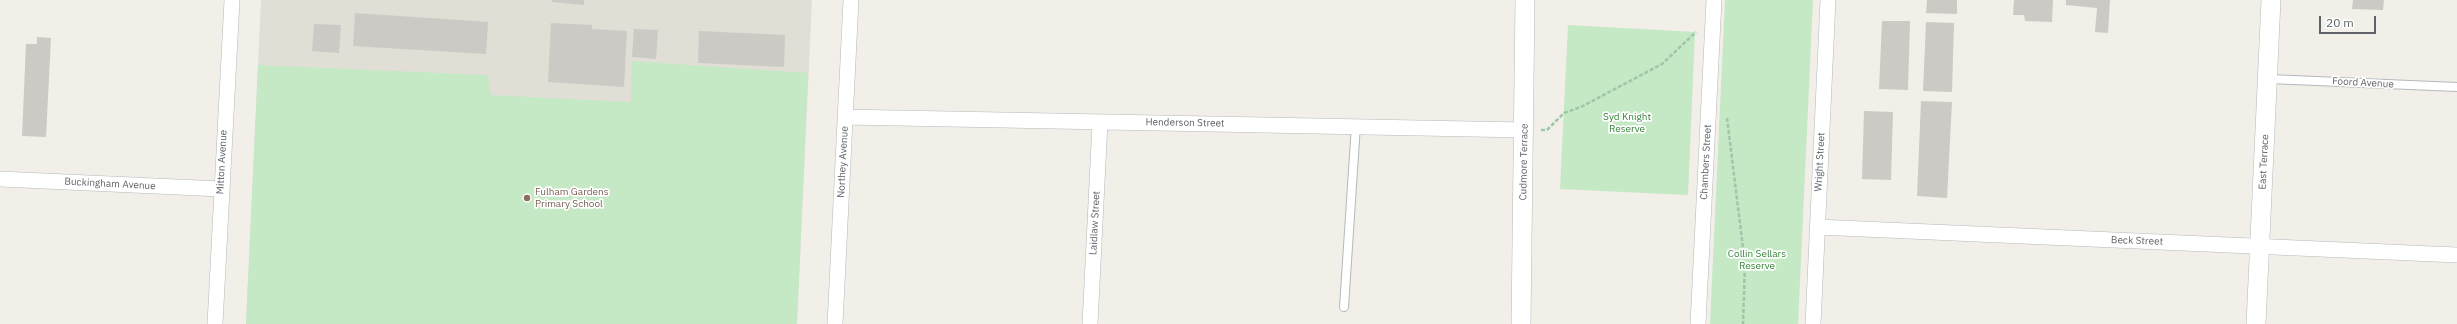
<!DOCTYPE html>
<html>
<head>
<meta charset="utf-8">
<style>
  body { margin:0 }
  #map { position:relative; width:2457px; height:324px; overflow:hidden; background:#f1efe8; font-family:"IBM Plex Sans",sans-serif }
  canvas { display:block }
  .scale { position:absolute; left:2319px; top:16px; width:57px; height:18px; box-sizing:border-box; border:2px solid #5f6368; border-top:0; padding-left:5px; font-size:12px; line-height:14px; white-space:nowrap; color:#5f6368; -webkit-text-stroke:3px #fff; paint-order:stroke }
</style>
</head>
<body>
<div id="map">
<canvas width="2457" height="324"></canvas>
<div class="scale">20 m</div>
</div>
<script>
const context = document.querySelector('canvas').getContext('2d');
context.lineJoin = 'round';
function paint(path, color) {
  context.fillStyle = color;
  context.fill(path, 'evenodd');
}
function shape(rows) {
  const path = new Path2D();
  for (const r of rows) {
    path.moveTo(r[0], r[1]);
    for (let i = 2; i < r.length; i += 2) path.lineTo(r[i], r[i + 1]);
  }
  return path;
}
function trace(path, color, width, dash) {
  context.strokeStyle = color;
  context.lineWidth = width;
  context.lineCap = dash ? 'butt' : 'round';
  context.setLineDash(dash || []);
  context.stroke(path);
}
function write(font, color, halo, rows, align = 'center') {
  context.font = font + ' "IBM Plex Sans",sans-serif';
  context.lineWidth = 3.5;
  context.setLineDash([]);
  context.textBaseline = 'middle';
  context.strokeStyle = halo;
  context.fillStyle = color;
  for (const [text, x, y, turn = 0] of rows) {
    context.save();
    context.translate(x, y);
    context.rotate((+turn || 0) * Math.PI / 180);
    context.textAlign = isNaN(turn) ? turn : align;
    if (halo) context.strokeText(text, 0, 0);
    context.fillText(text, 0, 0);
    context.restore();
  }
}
paint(shape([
  [261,0,812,0,797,324,246,324]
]), '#e1ded6');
paint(shape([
  [1725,0,1813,0,1798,324,1710,324],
  [1568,25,1695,32,1688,195,1560,189],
  [632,61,808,73,797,324,246,324,258,65,488,75,491,95,631,102]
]), '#c5e8c5');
paint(shape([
  [552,0,584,0,584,5,552,2],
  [1927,0,1957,0,1957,14,1926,13],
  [2014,0,2053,0,2052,22,2025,21,2024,15,2013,15],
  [2066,0,2110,0,2108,33,2095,32,2097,8,2066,5],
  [2353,0,2384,0,2383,10,2352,9],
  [355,13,488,22,486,54,353,46],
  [1882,21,1910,21,1908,90,1879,89],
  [1926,22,1954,23,1952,92,1923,91],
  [551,23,592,25,592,29,627,31,624,87,548,82],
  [314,24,341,25,339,53,312,51],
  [634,29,658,30,656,59,632,57],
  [699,31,785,35,784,67,698,63],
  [37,37,51,38,46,137,22,136,26,44,37,44],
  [1921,101,1952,102,1947,198,1917,196],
  [1864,111,1893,112,1891,180,1862,179]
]), '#cccac5');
const service = shape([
  [2269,79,2457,87],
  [1344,307,1356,125]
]);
const minor = shape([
  [845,117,1524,130],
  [0,179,221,189],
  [1817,227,2457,255],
  [215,324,232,0],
  [835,324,851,0],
  [1090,324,1100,122],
  [1698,324,1714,0],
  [1813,324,1828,0]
]);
const tertiary = shape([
  [1521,324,1525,0],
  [2256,324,2271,0]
]);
trace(service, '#b5b8bc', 10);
trace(minor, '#b5b8bc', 16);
trace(tertiary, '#b5b8bc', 20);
trace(shape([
  [1727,118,1745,264,1743,324],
  [1541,130,1547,130,1564,113,1581,107,1662,64,1696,32]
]), '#9cc7a9', 2.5, [4, 2]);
trace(service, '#fff', 8);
trace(minor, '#fff', 15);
trace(tertiary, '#fff', 19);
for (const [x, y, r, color] of [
  [527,198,4,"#8d6e63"]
]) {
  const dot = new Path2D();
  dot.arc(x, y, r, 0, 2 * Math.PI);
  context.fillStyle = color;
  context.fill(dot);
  trace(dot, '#fff', 1.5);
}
write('10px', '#5f6368', '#fff', [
  ["Foord Avenue",2363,83,3],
  ["Henderson Street",1185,123,1],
  ["Mitton Avenue",222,162,-87],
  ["Northey Avenue",843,162,-87],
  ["Cudmore Terrace",1524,162,-89],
  ["Chambers Street",1706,162,-87],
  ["Wright Street",1820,162,-87],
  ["East Terrace",2264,162,-87],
  ["Buckingham Avenue",110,184,3],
  ["Laidlaw Street",1095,223,-87],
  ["Beck Street",2137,241,2]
]);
write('10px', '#348238', '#fff', [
  ["Syd Knight",1627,117],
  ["Reserve",1627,129],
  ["Collin Sellars",1757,254],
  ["Reserve",1757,266]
]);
write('10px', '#785e54', '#fff', [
  ["Fulham Gardens",535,192],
  ["Primary School",535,204]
], 'left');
</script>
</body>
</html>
